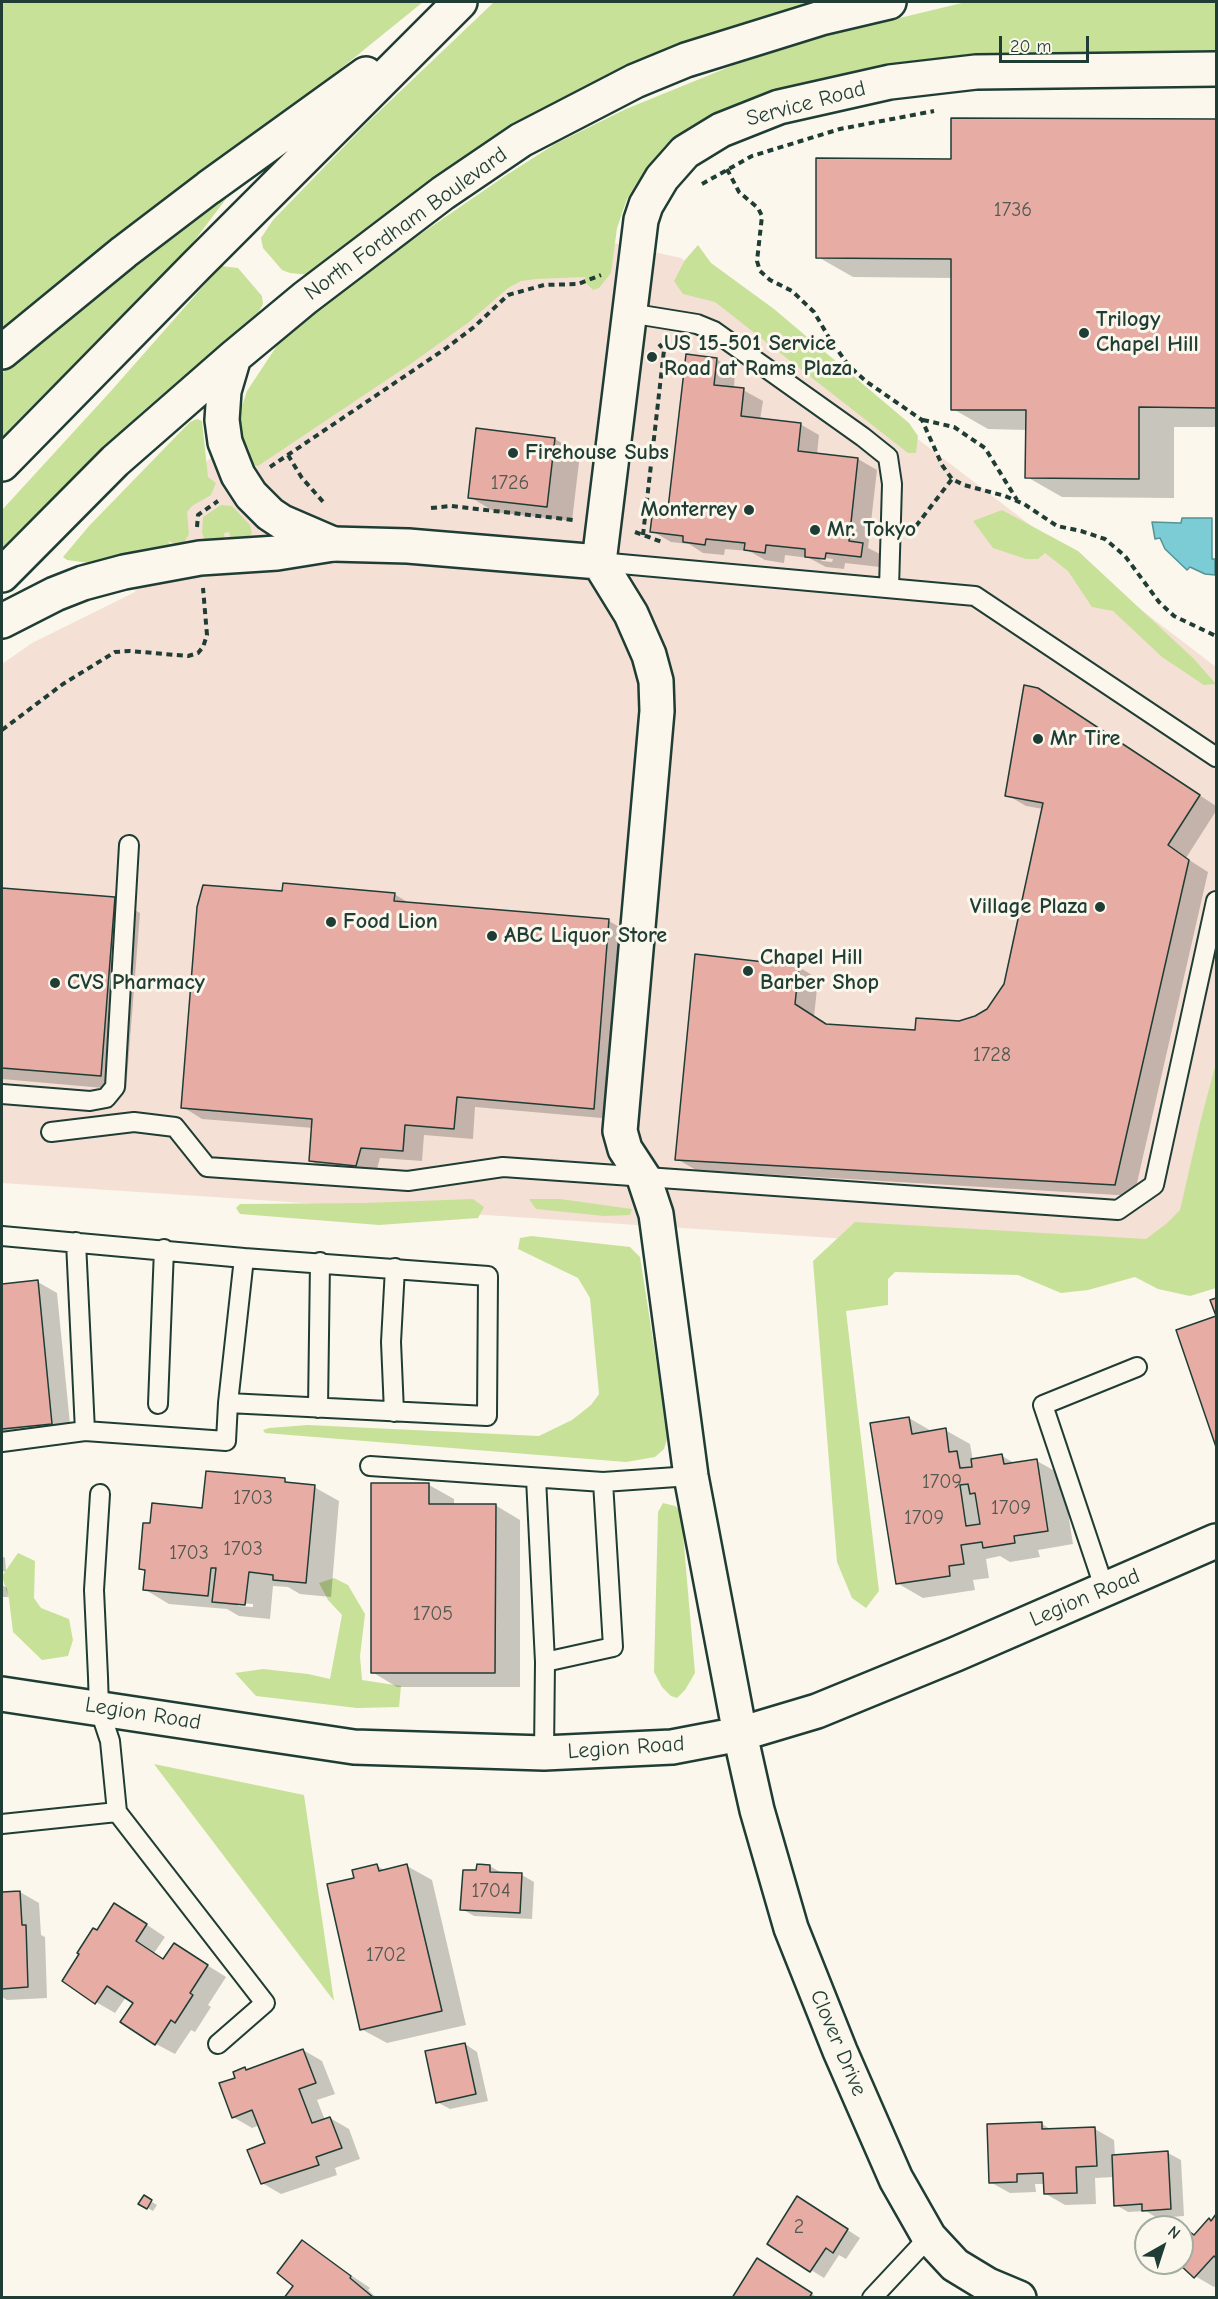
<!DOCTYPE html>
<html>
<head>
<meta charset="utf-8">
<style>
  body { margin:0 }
  #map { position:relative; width:1218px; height:2299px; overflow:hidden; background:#fbf7ec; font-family:"Comic Neue",sans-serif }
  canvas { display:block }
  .frame { position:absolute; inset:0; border:3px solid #1f3d34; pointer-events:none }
  .north { position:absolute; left:1134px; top:2215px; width:60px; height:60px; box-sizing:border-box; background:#fbf7ec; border:2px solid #a3ada2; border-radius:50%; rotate:39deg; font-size:16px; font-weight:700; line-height:24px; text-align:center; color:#1f3d34 }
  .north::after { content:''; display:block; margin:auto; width:21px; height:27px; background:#1f3d34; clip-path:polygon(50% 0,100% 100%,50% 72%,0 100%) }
  .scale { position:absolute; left:999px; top:36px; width:90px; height:27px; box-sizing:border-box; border:3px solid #1f3d34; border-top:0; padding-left:8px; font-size:18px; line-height:21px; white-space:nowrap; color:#1f3d34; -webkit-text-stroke:4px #fbf7ec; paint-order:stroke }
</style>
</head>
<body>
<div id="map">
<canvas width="1218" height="2299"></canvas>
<div class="frame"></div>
<div class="north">N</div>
<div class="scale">20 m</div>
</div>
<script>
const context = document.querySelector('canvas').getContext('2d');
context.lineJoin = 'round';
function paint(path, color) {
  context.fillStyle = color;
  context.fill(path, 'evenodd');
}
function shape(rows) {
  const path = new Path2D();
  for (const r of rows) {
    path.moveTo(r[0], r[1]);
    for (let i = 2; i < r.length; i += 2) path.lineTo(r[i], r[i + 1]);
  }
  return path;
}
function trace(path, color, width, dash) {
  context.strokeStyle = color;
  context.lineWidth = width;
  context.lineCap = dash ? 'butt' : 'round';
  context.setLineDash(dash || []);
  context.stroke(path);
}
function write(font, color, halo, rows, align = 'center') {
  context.font = font + ' "Comic Neue",sans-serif';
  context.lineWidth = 6;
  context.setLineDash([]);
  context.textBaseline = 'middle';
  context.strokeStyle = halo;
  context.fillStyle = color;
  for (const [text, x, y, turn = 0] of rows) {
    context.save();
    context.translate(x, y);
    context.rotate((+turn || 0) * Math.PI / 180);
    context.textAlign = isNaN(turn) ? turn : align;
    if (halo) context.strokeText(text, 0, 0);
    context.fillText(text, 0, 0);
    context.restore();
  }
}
paint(shape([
  [543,227,681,258,1216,667,1216,1239,1211,1263,2,1183,2,664,32,643,135,592,158,495]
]), '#f5e0d6');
paint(shape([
  [2,2,423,2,2,343],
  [494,2,817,2,725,29,674,47,310,275,290,273,282,270,263,248,261,238,273,220,366,124],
  [966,2,1216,2,1216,56,960,58,868,69,776,92,718,113,681,133,665,146,647,167,627,199,617,228,611,273,599,288,593,290,585,282,585,277,536,279,521,281,508,288,469,322,412,363,258,466,249,464,248,457,250,451,240,434,242,406,247,391,278,344,333,298,393,253,505,176,555,144,626,109,734,65,825,36],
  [224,197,226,199,182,257,2,441,2,373,114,274],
  [698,245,711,263,774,309,909,423,918,436,916,453,908,453,715,302,683,294,674,281,685,260],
  [221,266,238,268,262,296,263,304,258,313,142,412,2,548,2,510,111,391],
  [197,419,202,421,208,477,216,483,211,495,192,506,187,512,189,534,182,546,168,541,170,546,97,564,67,560,63,557,89,526,190,422],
  [221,505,232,506,250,525,252,533,246,540,231,541,229,532,224,533,225,541,208,542,205,540,202,533,203,517],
  [1002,510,1078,551,1194,659,1216,684,1204,685,1162,657,1113,611,1092,607,1068,571,1045,553,1038,559,1026,559,993,548,973,521],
  [1216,1063,1216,1288,1190,1296,1158,1289,1135,1277,1088,1290,1061,1293,1018,1275,895,1272,888,1279,888,1305,846,1311,879,1591,866,1608,852,1598,837,1562,813,1261,855,1222,1146,1239,1166,1224,1180,1210,1200,1123],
  [473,1199,484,1207,478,1218,379,1225,240,1214,236,1208,240,1204,365,1203],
  [529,1199,560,1199,632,1209,630,1215,604,1216,536,1209],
  [531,1236,630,1247,640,1257,668,1436,664,1449,655,1457,626,1462,265,1433,263,1430,269,1428,308,1425,539,1436,572,1420,591,1405,599,1394,590,1298,578,1278,518,1249,520,1238],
  [663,1503,675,1506,681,1511,695,1673,685,1690,677,1698,671,1696,662,1687,654,1672,658,1512],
  [18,1553,35,1561,34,1598,41,1608,69,1619,73,1640,68,1656,42,1660,13,1632,9,1599,2,1576],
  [334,1578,348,1585,365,1614,360,1656,362,1680,401,1686,399,1707,357,1708,256,1696,235,1673,263,1669,308,1674,330,1679,342,1615,328,1600,319,1583],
  [154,1764,304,1795,334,2001]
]), '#c8e198');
const water = shape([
  [1182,518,1212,518,1212,559,1215,559,1215,575,1205,574,1190,567,1187,570,1165,549,1160,538,1155,539,1152,522,1181,523,1182,518]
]);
paint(water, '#7bccd5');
trace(water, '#569395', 1.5);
paint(shape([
  [952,119,1216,121,1216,427,1174,427,1174,498,1062,497,1027,477,1027,430,988,429,953,409,953,278,853,277,818,257,952,160],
  [716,359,735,370,734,389,743,390,763,401,760,420,800,424,819,435,817,454,858,459,877,470,868,548,882,555,880,567,845,563,844,569,826,567,809,558,785,555,784,563,765,560,749,551,725,549,724,555,703,553,689,544,671,542,652,531,668,519],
  [818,557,833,559,832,562,822,561],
  [555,439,580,454,572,521,495,512,470,497],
  [1057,701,1216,806,1216,811,1186,858,1208,872,1134,1196,696,1170,677,1159,696,956,799,967,818,979,814,1017,828,1026,916,1032,976,1018,988,1011,1006,985,1043,809,1026,806,1007,795],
  [2,889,115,899,140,913,126,1090,2,1079],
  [284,893,394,894,411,904,609,921,628,932,613,1119,475,1107,473,1139,424,1135,422,1161,380,1158,375,1176,330,1172,311,1161,313,1128,202,1119,183,1107],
  [38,1282,57,1293,71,1434,2,1441,2,1285],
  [1216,1318,1216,1443,1178,1331],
  [909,1418,933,1432,945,1430,970,1444,973,1461,1002,1456,1016,1464,1037,1461,1062,1475,1073,1544,1038,1550,1040,1557,1010,1562,1000,1556,986,1559,989,1578,973,1580,975,1590,923,1598,897,1583],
  [285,1480,293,1485,314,1487,339,1501,331,1597,300,1594,288,1587,273,1586,270,1619,239,1616,227,1609,169,1604,144,1589,146,1572,140,1568,152,1525,203,1509],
  [238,1603,253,1604,253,1607,238,1606],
  [373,1484,429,1485,454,1499,454,1505,495,1505,520,1520,520,1687,397,1687,372,1672],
  [2,1556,5,1558,6,1571,2,1572],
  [2,1585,7,1588,8,1597,2,1597],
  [377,1866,386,1871,407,1866,432,1880,466,2025,387,2043,361,2029,356,1879],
  [490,1866,503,1874,522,1875,534,1882,532,1919,474,1916,462,1909,478,1872],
  [20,1892,39,1903,41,1935,45,1937,47,1998,7,2000,2,1997,2,1894],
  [134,1916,165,1937,154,1953,164,1960,175,1945,226,1977,208,2005,211,2007,195,2032,191,2030,175,2054,156,2044,135,2002,126,1997,115,2013,96,2002,97,1932],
  [465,2044,477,2052,488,2101,450,2109,437,2102],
  [303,2050,322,2061,335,2094,317,2100,325,2120,330,2118,349,2129,360,2159,335,2168,337,2175,281,2194,262,2183,267,2144,260,2125,252,2128,233,2117,237,2079,245,2069,248,2071],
  [1042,2124,1052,2130,1095,2129,1114,2140,1115,2156,1168,2153,1181,2160,1184,2216,1157,2218,1146,2211,1128,2212,1116,2205,1114,2177,1095,2178,1096,2204,1065,2205,1046,2194,1045,2184,1035,2184,1036,2192,1010,2193,990,2182],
  [144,2197,157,2205,153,2211,140,2203],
  [811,2206,860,2238,846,2259,839,2255,824,2278,769,2244],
  [1216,2216,1216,2285,1214,2287,1195,2276,1180,2263,1182,2263,1182,2243,1195,2236],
  [302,2242,370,2288,368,2290,377,2298,286,2298,296,2285],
  [777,2271,818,2298,734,2298]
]), '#0003');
const building = shape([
  [951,118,1216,119,1216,408,1139,407,1139,479,1025,478,1026,410,951,410,951,259,816,258,816,158,951,159,951,118],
  [686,354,717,358,714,385,744,388,741,416,801,423,798,451,858,458,849,541,863,543,861,557,826,553,825,559,805,557,805,549,766,545,765,553,744,550,745,543,706,539,705,545,683,542,683,536,650,532,652,516,667,517,686,354],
  [476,428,555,438,547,507,468,498,476,428],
  [1024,685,1038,688,1200,795,1168,845,1189,860,1115,1185,675,1160,695,954,799,966,795,1004,826,1024,915,1030,916,1018,959,1021,975,1016,987,1009,1004,984,1043,803,1005,796,1024,685],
  [283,883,395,893,394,901,609,919,594,1109,457,1097,454,1129,405,1125,403,1151,361,1148,356,1166,309,1161,312,1119,181,1108,197,907,203,885,282,891,283,883],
  [2,888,115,897,101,1076,2,1068,2,888],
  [38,1280,52,1424,2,1429,2,1284,38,1280],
  [1216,1298,1216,1447,1176,1330,1216,1316,1210,1300,1216,1298],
  [909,1417,912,1434,946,1428,949,1452,957,1451,960,1468,972,1467,971,1459,1002,1454,1004,1464,1037,1459,1048,1531,1014,1536,1015,1543,983,1548,982,1542,961,1545,964,1564,949,1566,950,1576,896,1584,870,1423,909,1417],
  [968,1484,970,1494,975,1493,980,1524,966,1526,960,1485,968,1484],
  [206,1471,285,1478,285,1482,315,1485,306,1583,273,1580,273,1575,249,1572,245,1605,212,1602,216,1568,211,1568,208,1596,143,1590,145,1570,139,1569,143,1523,150,1523,152,1503,202,1508,206,1471],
  [371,1483,429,1483,429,1504,496,1504,495,1673,371,1673,371,1483],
  [377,1864,379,1871,407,1864,442,2011,360,2030,327,1884,354,1878,352,1870,377,1864],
  [477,1864,490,1865,490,1872,522,1873,520,1913,460,1910,463,1870,476,1870,477,1864],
  [20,1891,22,1925,26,1925,28,1987,2,1989,2,1892,20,1891],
  [114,1903,147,1924,136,1941,163,1959,174,1943,208,1965,190,1993,193,1995,175,2023,171,2020,155,2045,120,2022,133,2003,107,1986,95,2004,62,1981,79,1954,77,1953,93,1928,97,1930,114,1903],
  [465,2043,476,2094,436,2103,425,2051,465,2043],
  [303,2049,316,2083,299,2089,312,2123,330,2117,342,2148,316,2157,319,2165,261,2184,247,2150,265,2143,252,2110,232,2118,219,2083,235,2078,233,2072,245,2067,246,2070,303,2049],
  [1042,2122,1042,2129,1095,2127,1097,2166,1076,2167,1077,2193,1044,2194,1043,2173,1017,2174,1017,2182,989,2183,987,2124,1042,2122],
  [1168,2151,1171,2209,1142,2211,1142,2204,1114,2206,1112,2155,1168,2151],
  [144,2195,152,2200,147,2209,138,2204,144,2195],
  [797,2196,848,2229,833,2253,826,2248,810,2272,767,2244,797,2196],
  [1216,2214,1216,2258,1214,2256,1194,2278,1178,2263,1182,2263,1182,2241,1190,2232,1194,2235,1209,2218,1211,2221,1216,2214],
  [302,2240,351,2276,350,2278,374,2298,284,2298,293,2286,277,2273,302,2240],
  [757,2258,812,2293,809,2298,732,2298,757,2258]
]);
paint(building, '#e7aca4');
trace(building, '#1f3d34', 1.5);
const service = shape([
  [629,313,697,324,714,331,863,437,888,457,892,484,889,588],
  [599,562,975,596,1216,757],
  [2,1094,90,1101,106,1098,115,1087,129,845],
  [51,1132,134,1122,175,1127,207,1167,408,1181,503,1167,1118,1210,1154,1185,1216,901],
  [2,1236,244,1258,488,1276,487,1416,228,1403],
  [158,1404,164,1249],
  [318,1408,320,1262],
  [394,1412,391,1342,395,1268],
  [85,1431,226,1441,228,1403,244,1258],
  [2,1442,85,1431,76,1242],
  [370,1466,603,1482,691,1476],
  [536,1478,545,1662,544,1753],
  [100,1494,94,1590,98,1677,99,1708,110,1741,117,1812,265,2003,218,2044],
  [1105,1590,1043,1405,1137,1367],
  [545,1662,613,1647,603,1482],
  [2,1824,117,1812],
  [872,2298,929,2237]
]);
const minor = shape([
  [333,544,408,546,599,562],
  [599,562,631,614,649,655,656,681,657,711,620,1131,625,1149,644,1178,656,1214,691,1476,740,1734,757,1810,791,1928,840,2051,896,2179,929,2237,955,2265,988,2285,1019,2298],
  [599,562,641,220,646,205,662,178,685,152,721,130,779,107,890,82,976,72,1216,69],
  [2,1694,354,1747,544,1753,672,1747,740,1734,817,1711,956,1654,1216,1541]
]);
const trunk = shape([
  [2,352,124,252,208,188,366,74],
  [234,357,224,391,222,420,225,442,238,475,251,495,270,514,282,522,333,544],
  [2,464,196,266,460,2],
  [2,575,115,461,234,357,305,298,443,193,521,140,635,81,686,60,821,18,889,2],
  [2,621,55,594,83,583,124,572,200,558,277,553,333,544]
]);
trace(service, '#1f3d34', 22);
trace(minor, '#1f3d34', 38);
trace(trunk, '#1f3d34', 38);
trace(shape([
  [727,169,739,192,758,208,762,216,757,261,760,271,770,280,792,291,814,312,831,341,849,366,867,382,922,420,942,465,952,479,964,485,1005,496,1024,504,1057,526,1081,531,1105,539,1125,556,1159,602,1174,616,1216,636],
  [702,184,752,156,840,129,934,111],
  [923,420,954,427,985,448,1017,500],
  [288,455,302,478,325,504],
  [270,467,445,349,474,327,508,295,544,285,578,284,601,275],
  [431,508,451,506,573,520],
  [916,526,952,479],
  [197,527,198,515,218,501],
  [635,532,662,542],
  [643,535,664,350,659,344],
  [2,730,63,684,115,652,130,651,188,656,198,653,203,647,207,635,203,588]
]), '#1f3d34', 4, [6, 4.5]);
trace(service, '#fbf7ec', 18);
trace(minor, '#fbf7ec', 33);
trace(trunk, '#fbf7ec', 33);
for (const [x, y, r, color] of [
  [1084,333,6,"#1f3d34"],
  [652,357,6,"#1f3d34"],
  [513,453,6,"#1f3d34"],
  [749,510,6,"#1f3d34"],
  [815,530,6,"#1f3d34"],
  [1038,739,6,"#1f3d34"],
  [1100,907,6,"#1f3d34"],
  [331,922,6,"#1f3d34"],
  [492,936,6,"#1f3d34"],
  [748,971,6,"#1f3d34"],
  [55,983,6,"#1f3d34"]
]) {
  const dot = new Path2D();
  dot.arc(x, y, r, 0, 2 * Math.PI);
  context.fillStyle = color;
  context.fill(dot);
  trace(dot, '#fbf7ec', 2);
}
write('20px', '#515950', null, [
  ["1736",1013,210],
  ["1726",510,483],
  ["1728",992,1055],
  ["1709",942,1482],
  ["1703",253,1498],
  ["1709",1011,1508],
  ["1709",924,1518],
  ["1703",243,1549],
  ["1703",189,1553],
  ["1705",433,1614],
  ["1704",491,1891],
  ["1702",386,1955],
  ["2",799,2227]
]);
write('22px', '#1f3d34', '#fbf7ec', [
  ["Service Road",806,104,-15],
  ["North Fordham Boulevard",406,224,-36],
  ["Legion Road",1085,1598,-23],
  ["Legion Road",143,1714,9],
  ["Legion Road",626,1748,-4],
  ["Clover Drive",838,2043,67]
]);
write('bold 22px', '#1f3d34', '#fbf7ec', [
  ["Trilogy",1096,320],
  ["Chapel Hill",1096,345],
  ["US 15-501 Service",664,344],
  ["Road at Rams Plaza",664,369],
  ["Firehouse Subs",525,453],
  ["Monterrey",737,510,"right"],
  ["Mr. Tokyo",827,530],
  ["Mr Tire",1050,739],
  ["Village Plaza",1088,907,"right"],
  ["Food Lion",343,922],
  ["ABC Liquor Store",504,936],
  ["Chapel Hill",760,958],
  ["Barber Shop",760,983],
  ["CVS Pharmacy",67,983]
], 'left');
</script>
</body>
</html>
